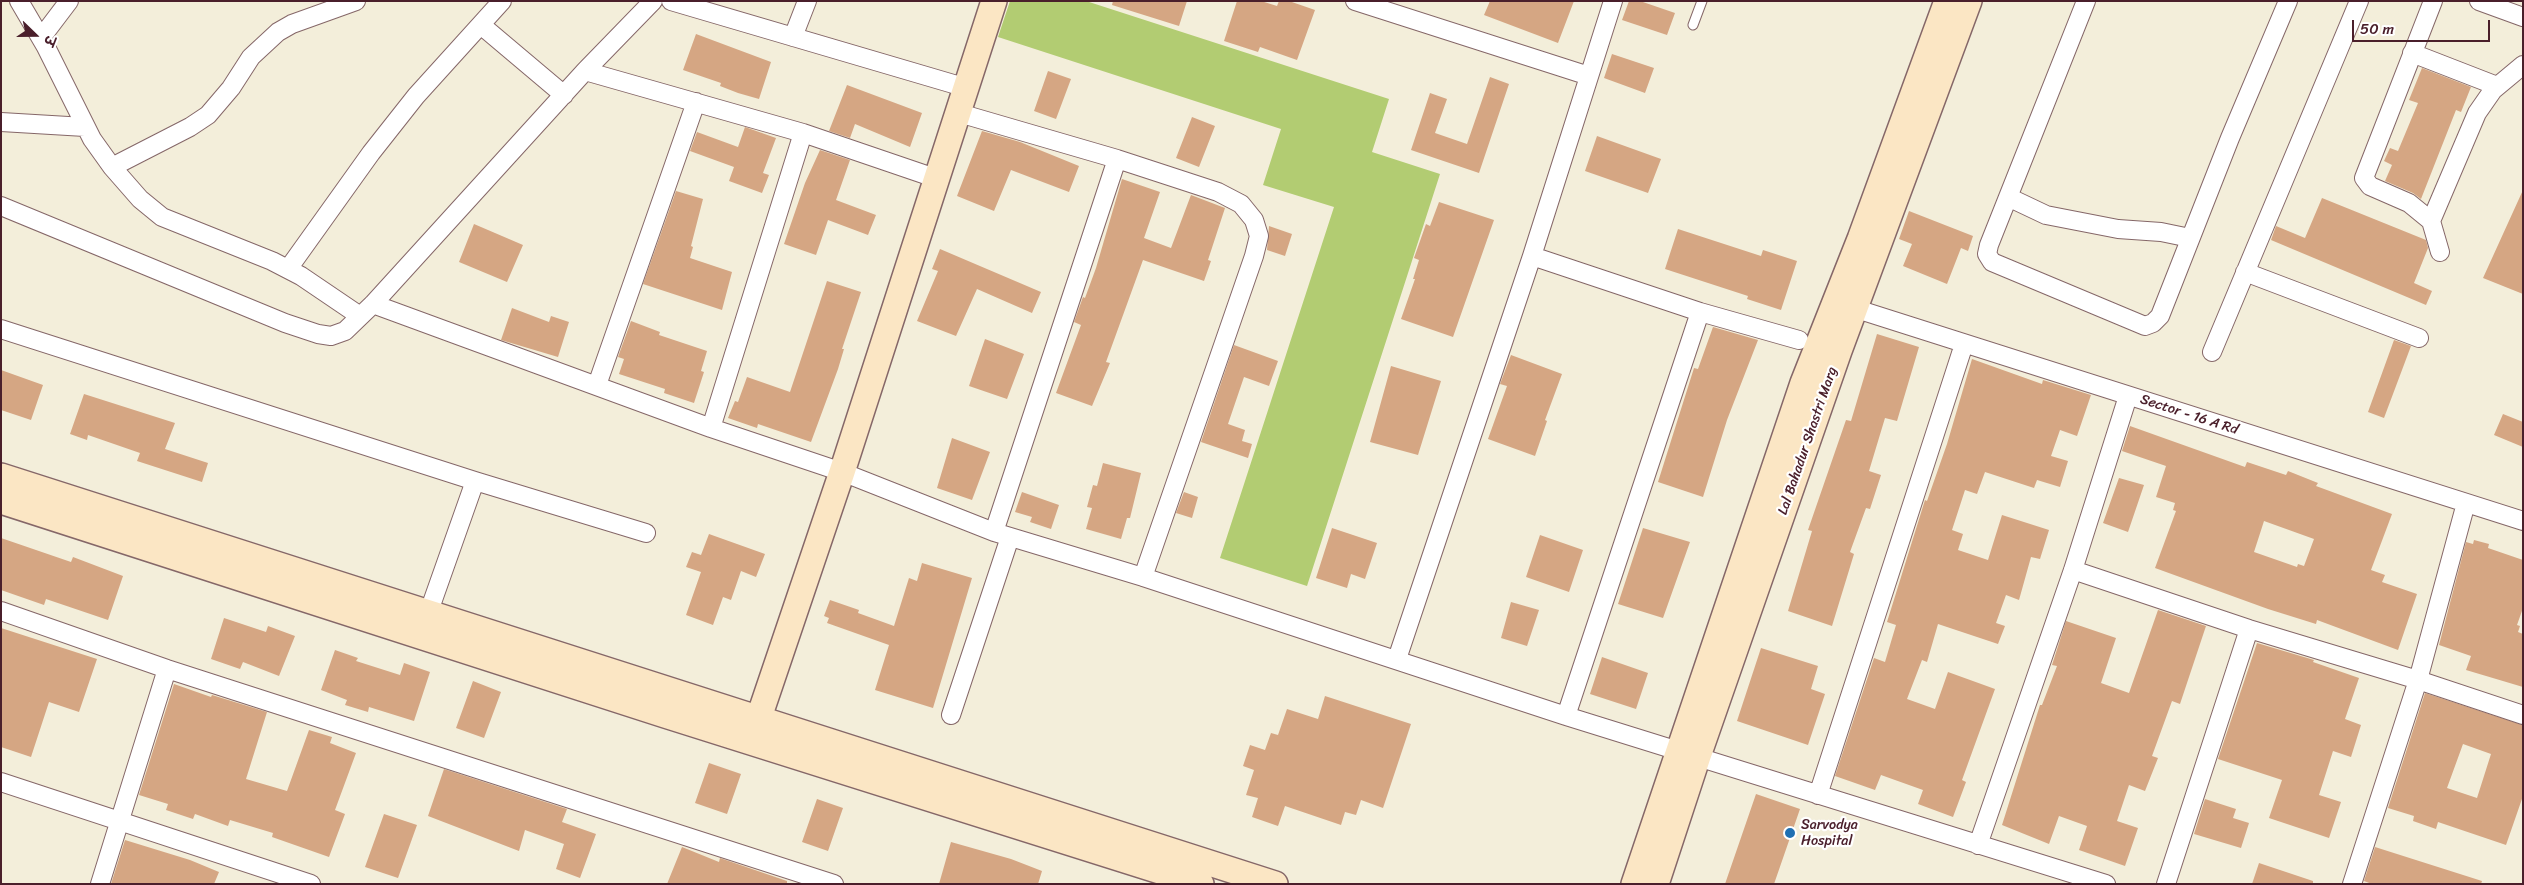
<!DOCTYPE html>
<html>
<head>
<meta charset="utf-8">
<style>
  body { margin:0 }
  #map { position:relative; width:2524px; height:885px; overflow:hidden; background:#f3eeda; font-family:Sriracha,"Playpen Sans Deva",sans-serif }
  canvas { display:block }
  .frame { position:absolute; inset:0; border:2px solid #4a1f2b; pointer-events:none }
  .north { position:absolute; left:10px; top:10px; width:50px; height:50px; -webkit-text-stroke:4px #fff; paint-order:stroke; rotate:112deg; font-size:14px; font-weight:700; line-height:20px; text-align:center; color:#4a1f2b }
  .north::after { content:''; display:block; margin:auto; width:18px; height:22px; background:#4a1f2b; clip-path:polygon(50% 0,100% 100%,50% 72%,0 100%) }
  .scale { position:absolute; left:2352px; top:20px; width:138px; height:22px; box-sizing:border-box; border:2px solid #4a1f2b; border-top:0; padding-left:6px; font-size:15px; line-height:18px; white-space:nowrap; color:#4a1f2b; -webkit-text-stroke:4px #fff; paint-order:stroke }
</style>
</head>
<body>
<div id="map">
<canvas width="2524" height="885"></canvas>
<div class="frame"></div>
<div class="north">उ</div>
<div class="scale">50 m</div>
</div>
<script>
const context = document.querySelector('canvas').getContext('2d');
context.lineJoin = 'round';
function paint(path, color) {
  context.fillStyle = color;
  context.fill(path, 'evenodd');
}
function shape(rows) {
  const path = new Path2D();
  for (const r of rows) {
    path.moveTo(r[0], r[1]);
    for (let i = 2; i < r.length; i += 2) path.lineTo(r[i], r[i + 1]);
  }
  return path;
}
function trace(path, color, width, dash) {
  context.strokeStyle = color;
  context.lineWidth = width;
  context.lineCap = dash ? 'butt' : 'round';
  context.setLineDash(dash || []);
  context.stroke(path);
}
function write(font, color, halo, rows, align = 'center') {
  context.font = font + ' Sriracha,sans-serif';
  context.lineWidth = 4.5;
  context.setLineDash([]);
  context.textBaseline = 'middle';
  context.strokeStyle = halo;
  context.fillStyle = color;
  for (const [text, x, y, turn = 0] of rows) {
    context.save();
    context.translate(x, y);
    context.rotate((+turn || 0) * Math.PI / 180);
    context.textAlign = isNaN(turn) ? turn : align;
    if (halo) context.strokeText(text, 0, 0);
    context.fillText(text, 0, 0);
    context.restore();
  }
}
paint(shape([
  [1010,1,1086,1,1389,99,1372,152,1440,174,1307,586,1220,558,1334,207,1263,185,1281,129,998,37]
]), '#b2cc72');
paint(shape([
  [1113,1,1187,1,1179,26,1112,5],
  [1237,1,1261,1,1277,6,1279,1,1289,1,1315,10,1297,60,1260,47,1258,52,1224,41],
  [1490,1,1574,1,1558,43,1484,15],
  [1629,1,1640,1,1675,13,1667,35,1622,20],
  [696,34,771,62,759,99,738,93,720,86,721,83,683,70],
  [1612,54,1654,68,1645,93,1604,78],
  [2422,68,2471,87,2461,112,2456,110,2421,199,2413,193,2385,181,2392,165,2384,161,2390,148,2398,151,2418,103,2409,100],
  [1048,71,1071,79,1056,119,1034,111],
  [1490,77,1509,84,1479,173,1411,150,1430,93,1447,99,1435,133,1467,144],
  [847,85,922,113,910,147,855,124,850,138,829,131],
  [1192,117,1215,126,1199,167,1176,158],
  [745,127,776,138,763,173,769,175,762,193,729,181,734,167,690,151,697,132,738,147],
  [982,131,1020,142,1079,166,1069,192,1011,170,994,211,957,196],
  [1597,136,1661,159,1648,193,1585,171],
  [820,150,850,160,836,200,876,215,868,235,828,220,816,255,784,244,805,183],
  [1122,179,1160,192,1144,238,1171,248,1191,195,1225,208,1208,260,1211,261,1204,281,1143,260,1106,362,1110,363,1092,406,1056,393,1081,325,1074,322,1083,297,1085,298,1096,268],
  [2523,190,2523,294,2483,278],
  [676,191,703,199,691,246,693,247,690,258,732,272,722,310,643,284],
  [2322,198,2426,240,2428,248,2414,283,2432,291,2426,305,2271,240,2276,226,2305,238],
  [1439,202,1494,220,1453,337,1401,319,1415,279,1413,279,1419,260,1414,258,1426,224,1430,226],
  [1909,211,1973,236,1968,251,1961,248,1947,284,1903,266,1912,244,1899,239],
  [474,224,523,245,507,282,459,262],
  [1269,226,1292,234,1285,256,1267,250],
  [1678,229,1761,256,1763,250,1797,261,1781,310,1747,299,1748,296,1665,269],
  [940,249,1041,292,1032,313,977,289,956,336,917,321,938,271,932,269],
  [827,281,861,292,842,349,844,349,838,369,811,442,758,424,757,428,728,418,735,401,738,402,747,377,790,392],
  [512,308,549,322,551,316,569,322,558,357,501,340],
  [631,321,660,332,659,335,707,351,701,371,704,372,694,403,664,393,665,389,619,374,624,359,618,357],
  [1713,327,1758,340,1727,420,1703,497,1658,482,1694,368,1698,369],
  [1877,334,1919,347,1897,421,1885,418,1869,471,1881,475,1870,509,1866,508,1850,552,1854,554,1832,626,1788,611,1812,531,1808,530,1846,420,1851,421],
  [985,339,1024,354,1007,399,969,386],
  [2394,340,2411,346,2384,418,2368,412],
  [1234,345,1278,361,1269,386,1244,377,1228,424,1245,430,1242,441,1252,444,1248,458,1201,442],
  [1511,355,1562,374,1545,420,1547,421,1535,456,1488,439,1507,386,1500,384],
  [1972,359,2042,384,2043,380,2091,395,2077,436,2060,430,2051,456,2068,461,2060,487,2037,480,2034,488,1985,472,1977,494,1965,490,1952,530,1963,534,1958,550,1988,560,2002,515,2049,530,2040,559,2031,557,2019,600,2006,595,1996,623,2005,626,1998,644,1938,624,1927,662,1922,660,1907,699,1935,709,1948,672,1995,689,1962,780,1966,782,1953,817,1918,804,1923,790,1881,775,1875,790,1835,776,1874,658,1885,662,1896,625,1887,622,1925,500,1927,501,1947,444],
  [1391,366,1441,381,1418,455,1370,442],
  [1,370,43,385,31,420,1,410],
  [84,394,175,423,165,449,208,463,202,482,137,461,140,453,88,435,87,440,70,434],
  [2503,414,2523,422,2523,447,2494,435],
  [2130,426,2245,467,2247,462,2286,475,2288,471,2318,483,2316,486,2392,514,2371,570,2385,575,2382,582,2417,594,2398,650,2317,620,2316,624,2268,609,2155,568,2176,511,2173,510,2175,503,2156,497,2166,466,2122,451],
  [2264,521,2314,539,2304,566,2298,564,2297,567,2254,552],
  [952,438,990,452,972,500,937,488],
  [1103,463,1141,473,1130,518,1127,518,1121,539,1086,529,1092,508,1087,507,1093,485,1097,486],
  [2119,478,2144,485,2128,532,2103,523],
  [1022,492,1059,505,1051,529,1030,522,1032,517,1015,512],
  [1184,492,1198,497,1192,518,1176,513],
  [1332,528,1377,543,1365,579,1351,574,1347,588,1316,578],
  [1643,528,1690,542,1663,618,1618,604],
  [709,534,765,554,756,577,741,571,731,600,723,597,713,625,686,615,701,572,686,567,692,552,701,555],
  [1540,535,1583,550,1569,592,1526,577],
  [1,538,71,562,73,557,123,576,108,620,46,599,44,605,1,590],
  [2474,540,2489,544,2488,548,2523,560,2523,608,2517,625,2520,626,2518,632,2523,634,2523,687,2466,670,2471,656,2439,645,2466,542,2473,544],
  [922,563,972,578,933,708,875,690,889,645,827,623,829,618,824,616,830,600,859,610,858,613,894,626,909,578,917,581],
  [1511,602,1539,610,1527,646,1501,638],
  [2158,610,2206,626,2180,704,2172,701,2152,756,2158,758,2145,791,2129,785,2117,821,2138,828,2125,866,2079,850,2087,826,2059,816,2049,844,2002,825,2040,705,2042,705,2057,666,2052,665,2066,621,2116,638,2101,683,2129,693],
  [224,618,266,632,268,626,295,636,279,676,243,662,240,669,211,659],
  [1,628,97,659,79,712,49,702,31,757,1,747],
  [2257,643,2314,660,2313,662,2359,678,2345,719,2361,725,2351,757,2333,751,2319,795,2341,802,2329,838,2269,818,2282,780,2218,759],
  [1761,648,1818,666,1811,689,1825,694,1808,745,1737,721],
  [335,650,358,658,356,661,400,675,404,663,430,672,414,721,369,707,368,712,345,705,347,700,321,690],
  [1602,657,1648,673,1636,709,1590,694],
  [473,681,501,692,484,738,456,728],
  [174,684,211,697,212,695,267,712,246,779,287,791,309,730,332,737,330,743,356,753,335,810,345,814,329,857,272,837,273,833,230,820,228,826,195,814,193,819,166,810,168,804,139,795],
  [2425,693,2523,725,2523,796,2506,845,2438,822,2436,829,2413,821,2414,816,2388,808],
  [2463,744,2491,754,2477,798,2447,788],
  [1325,696,1411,724,1383,808,1361,800,1356,815,1345,812,1341,825,1285,806,1278,826,1252,817,1258,798,1246,795,1254,770,1243,766,1250,745,1265,750,1271,733,1278,735,1287,709,1318,719],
  [709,763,741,774,727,814,695,803],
  [444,769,567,809,562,822,596,834,580,878,556,869,564,844,525,830,519,851,428,816],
  [1756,794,1800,809,1774,884,1725,884],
  [817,799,843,808,828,851,802,842],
  [2205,799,2236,809,2233,818,2249,823,2241,848,2194,834],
  [384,814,417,825,398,878,365,867],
  [125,840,190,860,219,872,214,884,111,884],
  [951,842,1011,859,1042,871,1038,884,939,884],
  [682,847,719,862,720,858,787,881,787,884,667,884],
  [2375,847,2482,881,2481,884,2372,884,2364,881],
  [2259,863,2313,881,2313,884,2252,884]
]), '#d5a683');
const lane = shape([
  [1693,25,1702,1]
]);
const street = shape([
  [19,1,46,47,92,139,112,167,140,199,162,217,272,261,301,276,360,316],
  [671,1,967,88],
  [1355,1,1589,76],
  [2086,1,1989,245,1987,254,1992,262,2145,326,2153,323,2160,316,2230,138,2288,1],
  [2433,1,2364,178,2370,186,2409,203,2431,221,2440,252],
  [2479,1,2523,17],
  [481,25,564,95],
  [793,37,807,1],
  [41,38,69,1],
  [2412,53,2497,86],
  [585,71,803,133,938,179],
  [959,113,1117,159,1218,192,1241,204,1254,220,1259,236,1254,256,1143,577],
  [1,122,85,127],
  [112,167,190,127,208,115,231,88,251,57,278,32,292,24,356,1],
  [2008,197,2046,215,2118,229,2161,232,2190,238],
  [1,206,285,323,318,334,331,336,345,331,373,304,585,71,653,1],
  [2431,221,2477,113,2493,90,2523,65],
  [1532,256,1700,312,1799,340],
  [288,269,371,153,416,96,502,1],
  [2245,272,2419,338],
  [373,304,711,428,842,472,994,532,1143,577,1566,716,2106,884],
  [1844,305,2523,521],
  [1,329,475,481,646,533],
  [2212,352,2359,1],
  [597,385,696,102],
  [711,428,803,133],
  [994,532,1117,159],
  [2073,570,2249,629,2418,680,2523,715],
  [1,611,167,669,834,884],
  [428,614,475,481],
  [1397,659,1532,256,1613,1],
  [951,715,1010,537],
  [1566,716,1700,312],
  [1,782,311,884],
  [1818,795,1964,344],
  [1978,845,2073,570,2128,396],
  [100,884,167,669],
  [2166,884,2249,629],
  [2352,884,2418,680,2466,503]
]);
const secondary = shape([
  [1,476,1275,884],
  [1,501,665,715,1201,884],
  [753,735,842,472,994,1],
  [1634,884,1803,383,1860,239,1947,1],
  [1656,884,1698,756,1839,351,1969,1]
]);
trace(lane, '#856768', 11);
trace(street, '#856768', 20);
trace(secondary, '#856768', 28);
trace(lane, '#fff', 9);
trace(street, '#fff', 18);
trace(secondary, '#fbe6c4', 25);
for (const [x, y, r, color] of [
  [1790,833,6,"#1f6fb2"]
]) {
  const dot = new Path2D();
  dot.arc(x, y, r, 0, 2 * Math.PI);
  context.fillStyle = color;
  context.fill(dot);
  trace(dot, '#fff', 2);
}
write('14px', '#4a1f2b', '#fff', [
  ["Sector - 16 A Rd",2189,415,18],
  ["Lal Bahadur Shastri Marg",1808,441,-71]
]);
write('14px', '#4a1f2b', '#fff', [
  ["Sarvodya",1801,825],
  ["Hospital",1801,841]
], 'left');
</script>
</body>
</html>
